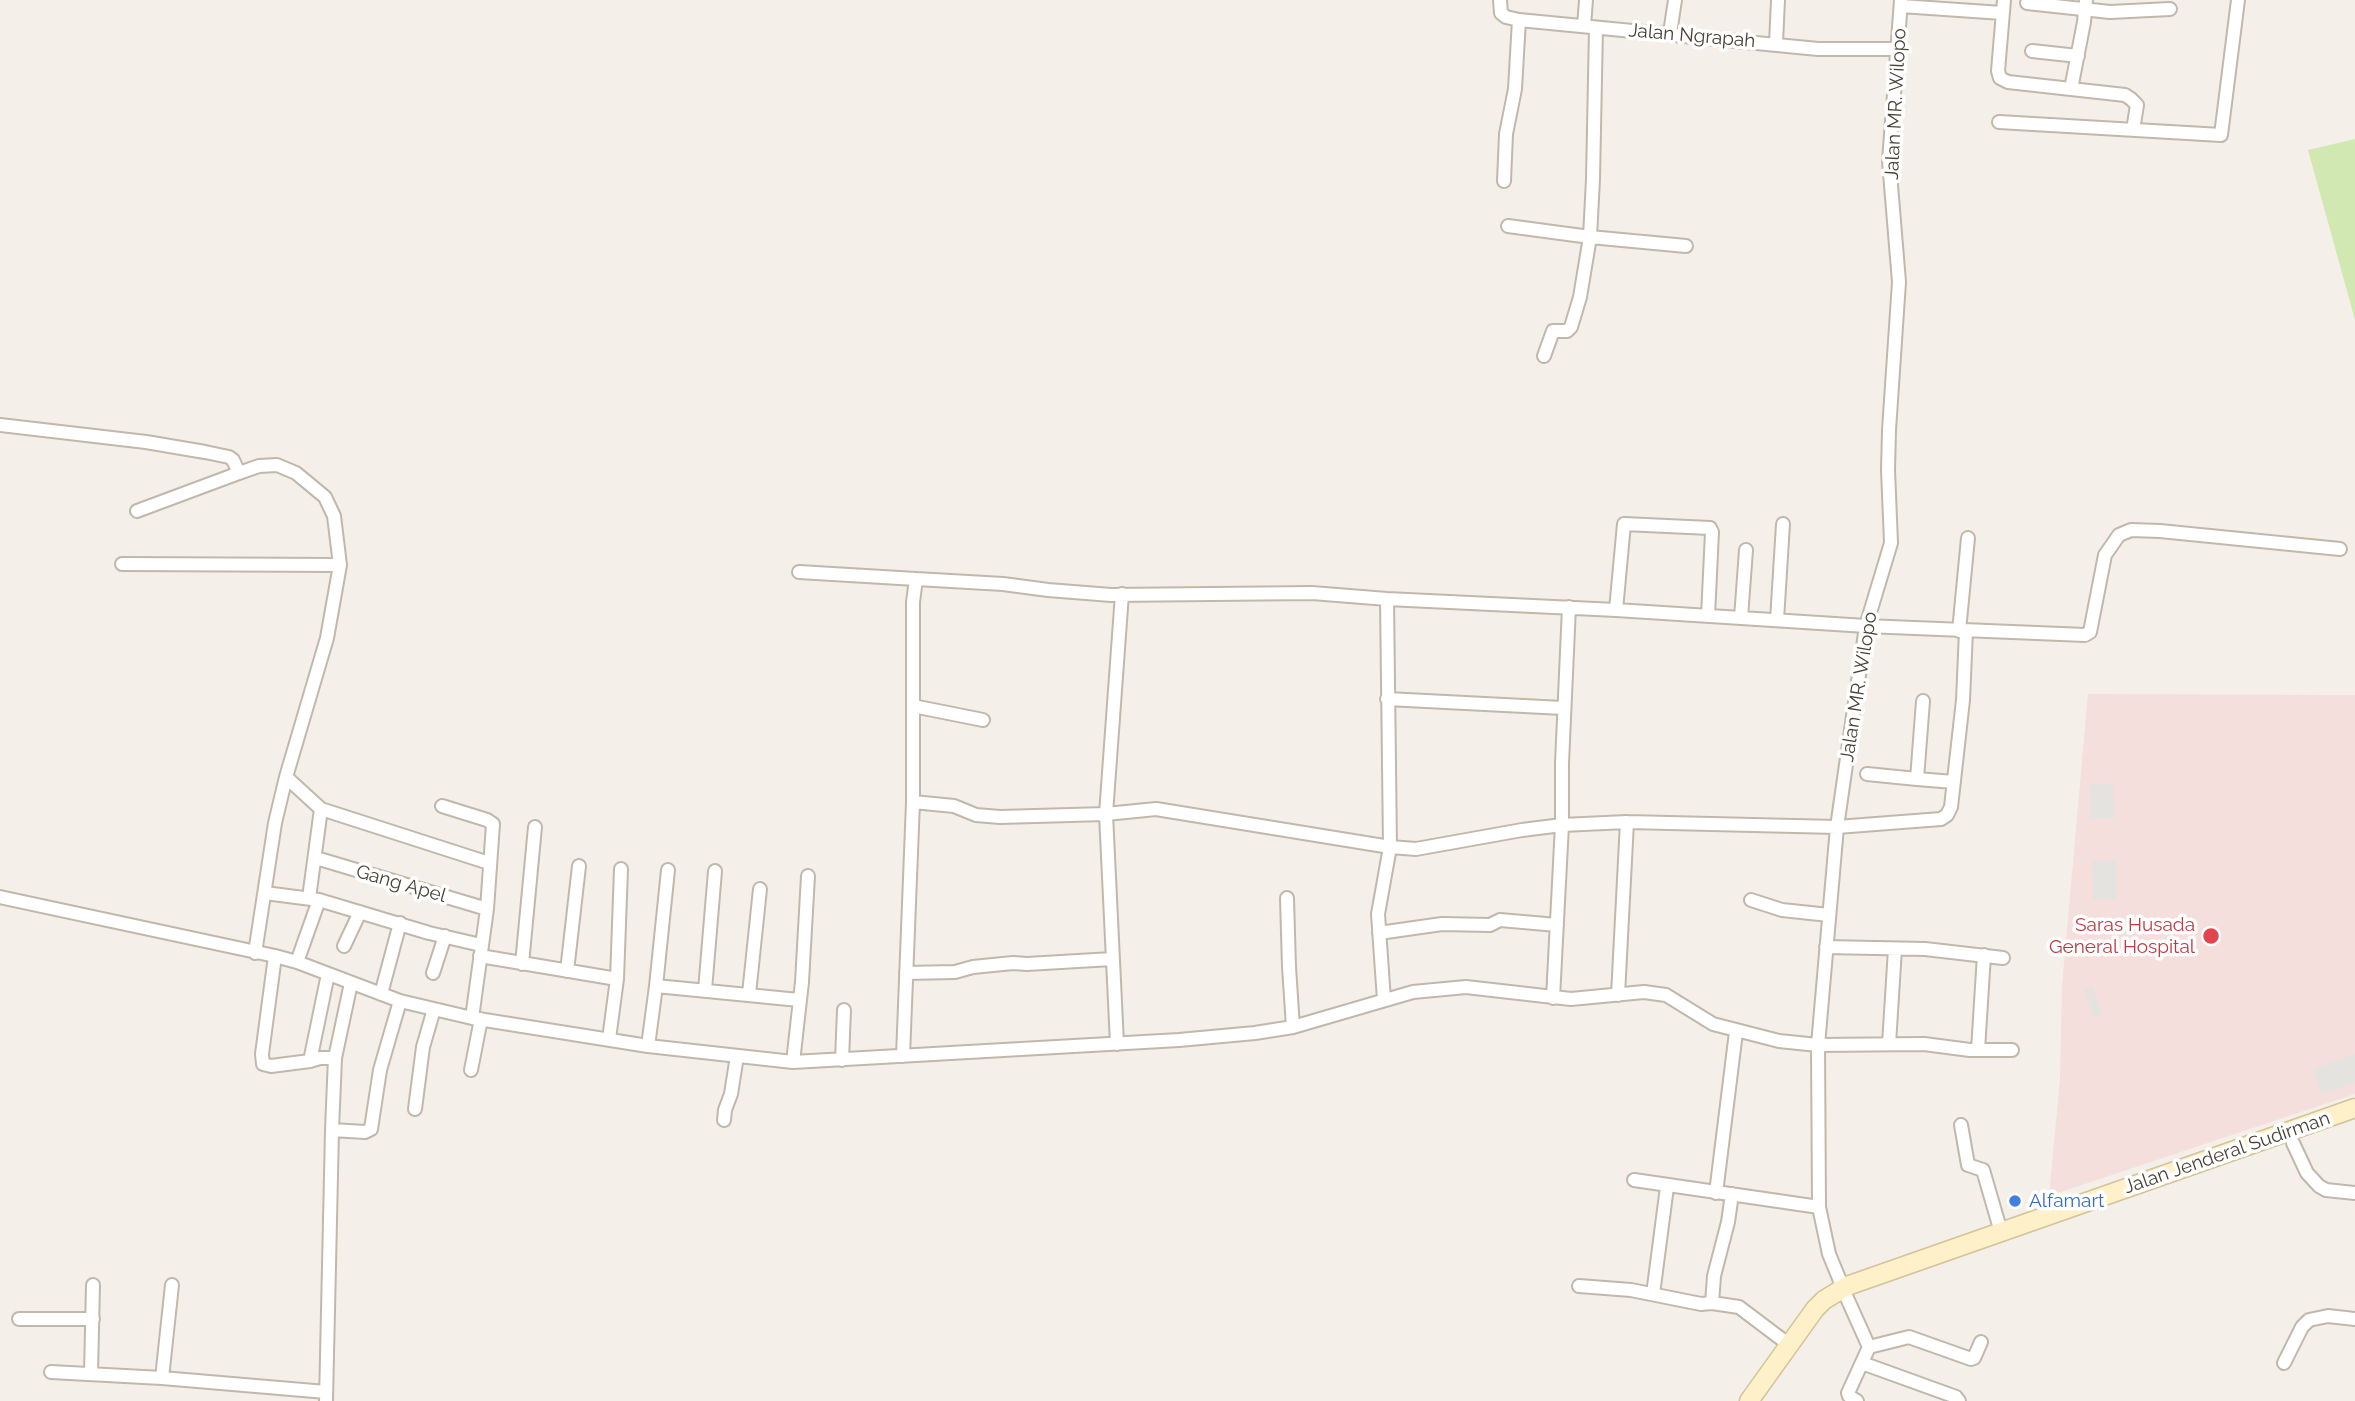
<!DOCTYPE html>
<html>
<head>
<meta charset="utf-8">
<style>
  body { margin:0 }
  canvas { display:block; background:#f4f0e9 }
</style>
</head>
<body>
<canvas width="2355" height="1401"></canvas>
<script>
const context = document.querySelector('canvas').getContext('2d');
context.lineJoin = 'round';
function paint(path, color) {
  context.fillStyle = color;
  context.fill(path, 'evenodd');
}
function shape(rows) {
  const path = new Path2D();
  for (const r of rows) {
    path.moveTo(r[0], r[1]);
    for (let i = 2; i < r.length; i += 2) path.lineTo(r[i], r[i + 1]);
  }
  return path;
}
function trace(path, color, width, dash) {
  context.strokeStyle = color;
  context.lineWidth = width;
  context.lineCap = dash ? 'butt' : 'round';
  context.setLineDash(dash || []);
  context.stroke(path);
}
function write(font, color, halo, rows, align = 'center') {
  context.font = font + ' Raleway,sans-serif';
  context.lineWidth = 7;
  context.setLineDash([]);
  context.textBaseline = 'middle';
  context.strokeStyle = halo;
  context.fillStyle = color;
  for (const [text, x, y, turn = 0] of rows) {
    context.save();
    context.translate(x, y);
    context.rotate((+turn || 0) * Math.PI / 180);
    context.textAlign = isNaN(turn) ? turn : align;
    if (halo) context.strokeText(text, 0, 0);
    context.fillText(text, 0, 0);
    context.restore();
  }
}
paint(shape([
  [2088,694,2355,695,2355,1094,2049,1196,2060,1079,2062,985]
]), '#f4dfdc');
paint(shape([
  [2355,139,2355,320,2308,150]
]), '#d1e8b2');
paint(shape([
  [2113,783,2114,818,2090,819,2089,784],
  [2116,860,2117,899,2093,899,2092,861],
  [2093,987,2102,1015,2093,1018,2084,989],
  [2355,1054,2355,1083,2322,1094,2313,1069]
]), '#e5e3e0');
const street = shape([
  [1500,0,1501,13,1506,17,1519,20,1818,49,1898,49],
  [2004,0,1998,71,2000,78,2008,82,2071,89],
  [2086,0,2084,22,2071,89,2125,95,2131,99,2137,105,2133,130],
  [2027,3,2110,12,2170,9],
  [1901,6,2002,13],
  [1584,26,1586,0],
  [1670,33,1675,0],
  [1776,43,1778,0],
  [2032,51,2078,56],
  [1999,122,2221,135,2238,0],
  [1504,181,1506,134,1515,89,1519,20],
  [1508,226,1590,237,1593,179,1596,28],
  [1544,356,1553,331,1567,331,1571,327,1580,297,1590,237,1686,246],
  [0,425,146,442,205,452,229,457,233,460,239,473],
  [137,511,239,473,259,466,277,465,296,473,325,497,334,516,340,565],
  [122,564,340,565,327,638,286,777,275,823,255,953],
  [799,572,916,579],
  [1616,610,1624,524,1710,528,1712,532,1708,616],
  [1741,618,1746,550],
  [1777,620,1783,524],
  [1959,631,1968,538],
  [1387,699,1563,708],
  [913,706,983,720],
  [1867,774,1917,779,1923,701],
  [286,777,321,809,489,863],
  [1917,779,1954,782],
  [913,802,954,806,976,815,1000,817,1106,814,1156,809,1390,847,1416,849,1522,830,1562,825,1627,822,1837,827,1941,819,1947,815,1951,807,1963,700,1966,631],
  [442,806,487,820,493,824,487,909,472,1018],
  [316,858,487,909],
  [265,893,319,900,429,933,481,945],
  [0,897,275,956,297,962,400,1001,472,1018,648,1046,793,1062,1179,1040,1255,1033,1293,1027,1413,992,1466,987,1571,999,1644,992,1666,995,1713,1024,1779,1041,1818,1045,1924,1044,1970,1050,2012,1050],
  [309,898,321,809],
  [1287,898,1289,967,1293,1027],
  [1751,900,1782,910,1829,915],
  [1379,933,1442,924,1490,925,1500,920,1557,925],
  [344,946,360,912],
  [1826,947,1925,949,2003,958],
  [275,956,262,1054,263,1064,271,1066,310,1061,320,1058,335,1058],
  [480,956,617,979],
  [297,962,319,900],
  [522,964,535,827],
  [567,971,579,866],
  [433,973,445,936],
  [906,973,955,972,973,967,1013,963,1027,964,1112,959],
  [656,986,799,1000],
  [705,990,715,871],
  [381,994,400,923],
  [749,994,760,889],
  [1618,995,1627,822],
  [1553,998,1562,825,1562,763,1569,607],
  [1384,1000,1378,914,1390,847,1387,599],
  [609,1039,617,979,621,869],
  [1117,1044,1106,814,1122,594],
  [1889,1044,1895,949],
  [648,1046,656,986,668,870],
  [1978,1050,1984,955],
  [903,1056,913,802,913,602,916,579,1003,584,1048,590,1111,595,1312,593,1387,599,1616,610,1866,626,2085,635,2090,632,2105,555,2119,535,2131,530,2160,531,2340,549],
  [842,1060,844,1010],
  [310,1061,328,974],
  [793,1062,802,982,808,876],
  [471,1070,481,1019],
  [415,1109,423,1047,434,1009],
  [724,1120,725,1110,731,1094,737,1056],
  [1961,1125,1968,1165,1983,1170,2001,1232],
  [332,1130,365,1132,371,1129,380,1070,400,1001],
  [2293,1143,2307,1173,2319,1186,2326,1190,2355,1193],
  [1634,1180,1819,1207],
  [1716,1193,1736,1032],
  [1579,1286,1631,1290,1701,1304,1712,1303,1739,1307,1788,1344],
  [1843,1288,1829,1254,1819,1207,1818,1045,1837,827,1866,626,1891,543,1888,470,1889,430,1899,282,1889,161,1901,0],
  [1653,1294,1667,1187],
  [1847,1298,1869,1347,1848,1393,1849,1396,1857,1401],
  [1712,1303,1714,1276,1728,1222,1732,1194],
  [19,1319,93,1319],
  [1869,1347,1909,1337,1971,1359,1974,1358,1981,1342],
  [1862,1363,1956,1397,1959,1401],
  [2284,1363,2302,1327,2309,1320,2328,1316,2355,1319],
  [51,1372,162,1378,326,1392],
  [91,1374,93,1285],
  [162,1378,172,1285],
  [326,1401,332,1130,335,1058,351,983]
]);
const secondary = shape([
  [1749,1401,1815,1309,1824,1300,1847,1286,2355,1108]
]);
trace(street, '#c0b8ab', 16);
trace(secondary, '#d3c399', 21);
trace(street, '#fff', 12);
trace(secondary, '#fef0c9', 18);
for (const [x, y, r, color] of [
  [2211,936,9,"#e0444e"],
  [2015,1201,7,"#3f7fe0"]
]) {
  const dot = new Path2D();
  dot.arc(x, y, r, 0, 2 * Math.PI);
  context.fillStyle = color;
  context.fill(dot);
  trace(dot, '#fff', 2.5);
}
write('19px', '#484137', '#fff', [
  ["Jalan Ngrapah",1692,36,5],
  ["Jalan MR. Wilopo",1896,104,-87],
  ["Jalan MR. Wilopo",1859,687,-81],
  ["Gang Apel",401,884,16],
  ["Jalan Jenderal Sudirman",2227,1153,-19]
]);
write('19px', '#be3a42', '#fff', [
  ["Saras Husada",2195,925],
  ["General Hospital",2195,947]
], 'right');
write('19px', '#366cbe', '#fff', [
  ["Alfamart",2029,1201]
], 'left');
</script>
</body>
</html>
